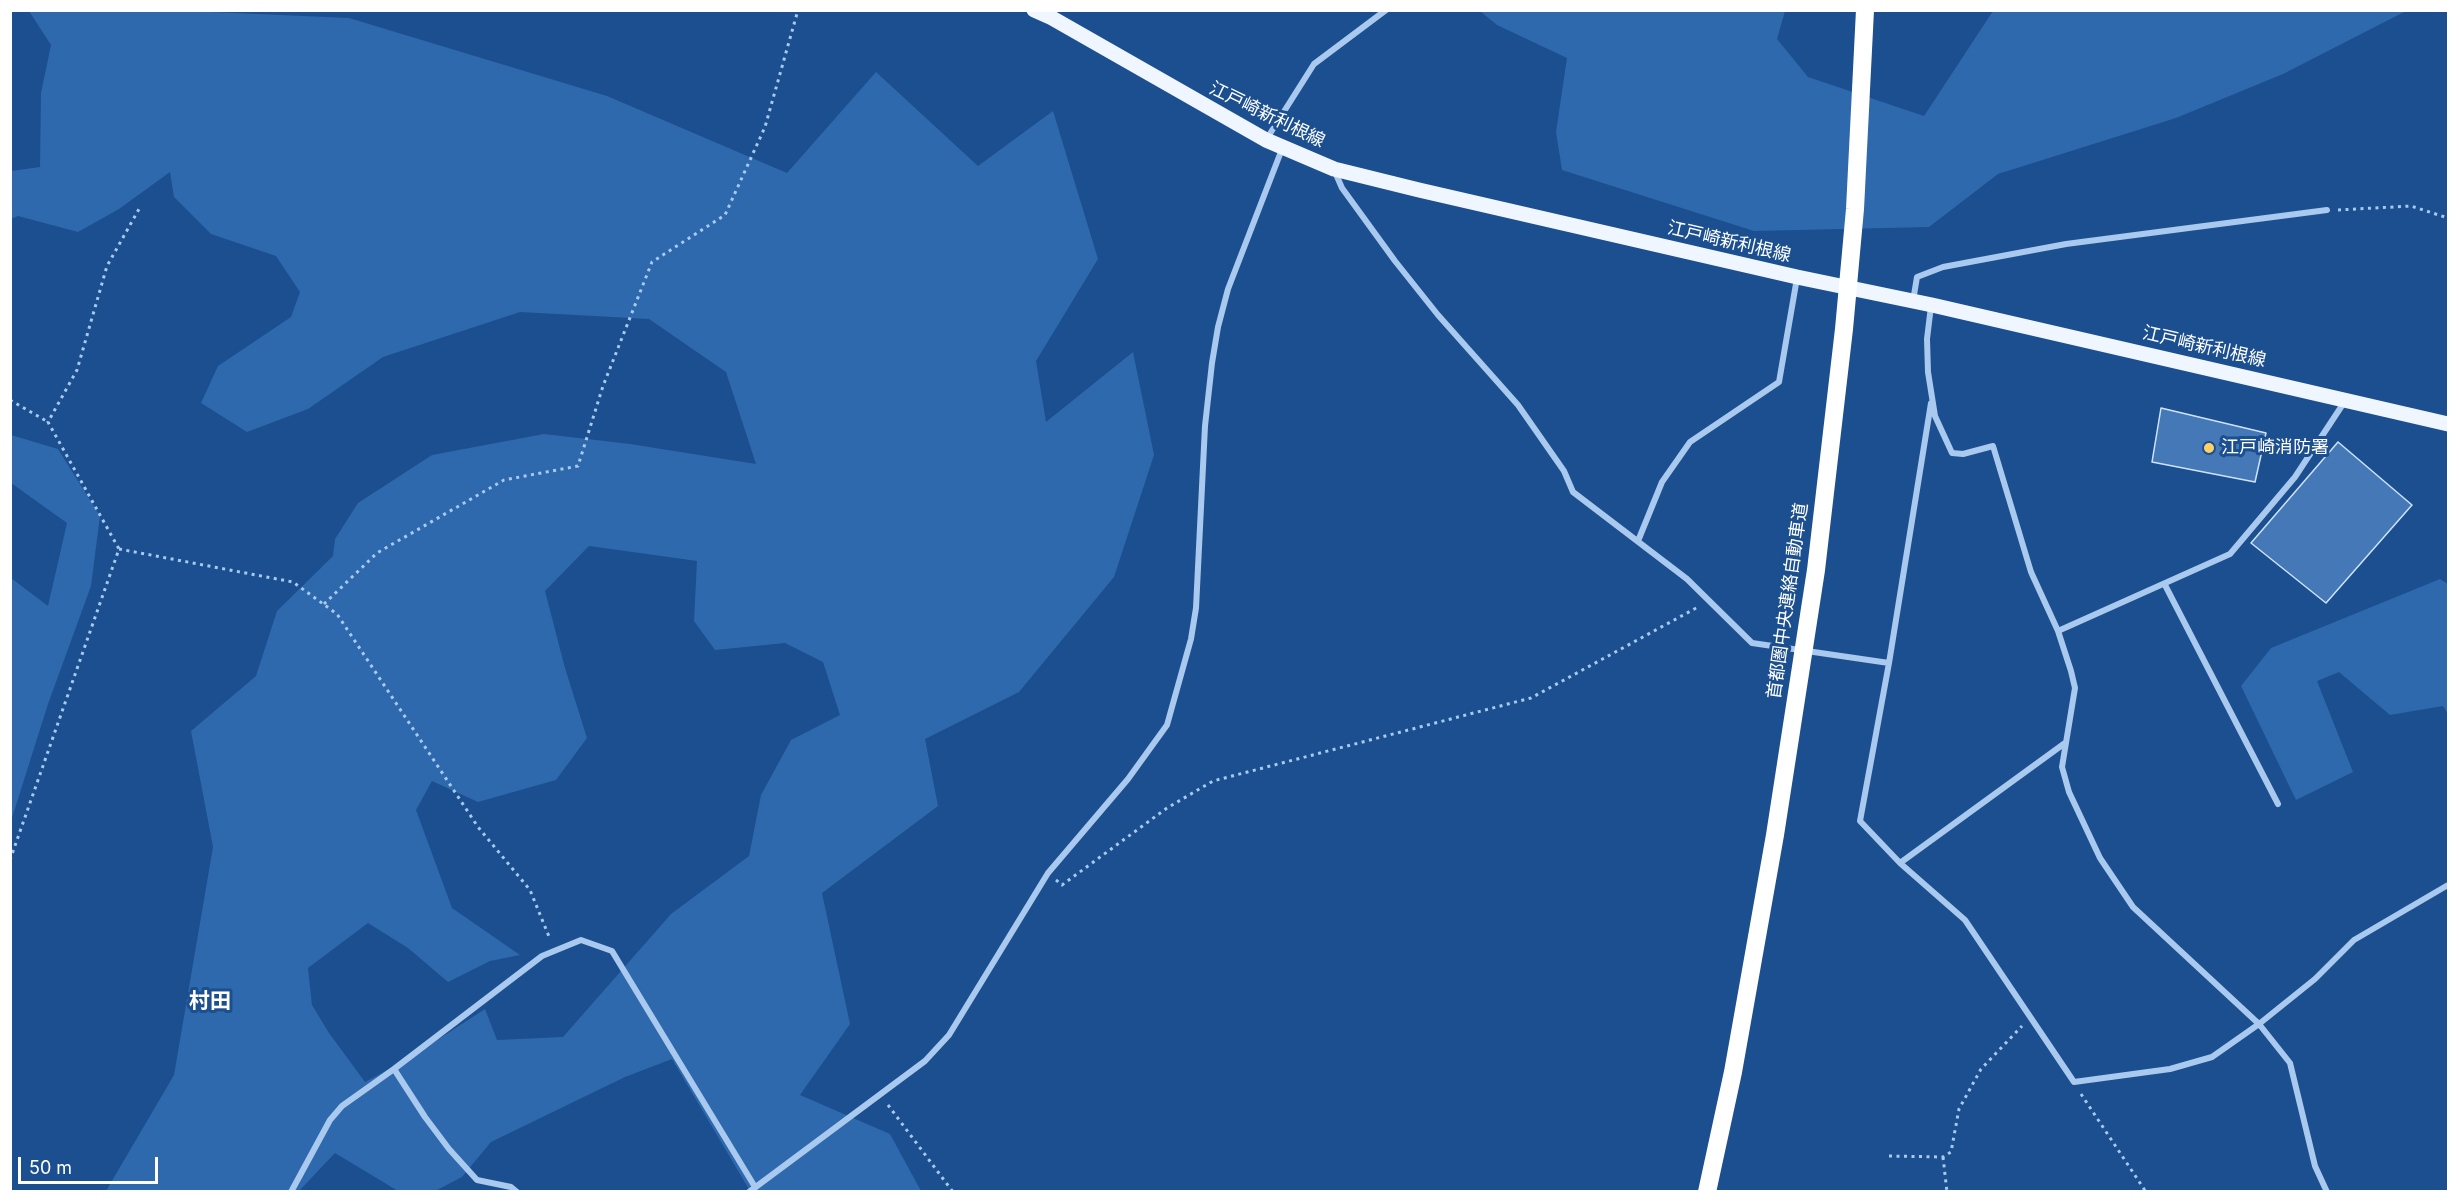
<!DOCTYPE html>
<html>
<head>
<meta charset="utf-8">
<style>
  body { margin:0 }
  #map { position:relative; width:2459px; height:1202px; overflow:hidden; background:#1b4f8f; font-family:Inter,sans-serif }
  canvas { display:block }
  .frame { position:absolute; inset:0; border:12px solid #fff; pointer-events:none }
  .scale { position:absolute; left:18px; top:1157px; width:140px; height:27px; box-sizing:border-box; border:3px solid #fff; border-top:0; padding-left:8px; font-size:18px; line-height:21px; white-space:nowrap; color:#fff; -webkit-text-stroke:4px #1b4f8f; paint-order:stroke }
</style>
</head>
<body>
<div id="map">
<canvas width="2459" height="1202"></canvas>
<div class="frame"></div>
<div class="scale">50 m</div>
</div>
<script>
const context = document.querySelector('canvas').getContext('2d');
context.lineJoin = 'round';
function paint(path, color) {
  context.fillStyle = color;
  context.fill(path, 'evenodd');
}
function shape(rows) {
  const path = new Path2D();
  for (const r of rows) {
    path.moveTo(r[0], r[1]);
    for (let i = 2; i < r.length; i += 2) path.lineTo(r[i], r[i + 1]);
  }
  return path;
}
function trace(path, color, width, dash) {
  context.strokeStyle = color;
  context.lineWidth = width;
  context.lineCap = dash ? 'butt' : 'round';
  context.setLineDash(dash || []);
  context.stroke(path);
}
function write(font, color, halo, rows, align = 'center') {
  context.font = font + ' Inter,"Noto Sans JP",sans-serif';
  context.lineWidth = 6;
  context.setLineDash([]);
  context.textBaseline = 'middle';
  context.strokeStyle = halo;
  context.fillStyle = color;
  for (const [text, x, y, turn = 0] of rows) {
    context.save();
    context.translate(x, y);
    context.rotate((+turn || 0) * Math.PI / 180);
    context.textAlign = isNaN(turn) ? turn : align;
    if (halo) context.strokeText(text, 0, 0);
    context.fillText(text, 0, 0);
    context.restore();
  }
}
paint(shape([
  [29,11,188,11,349,18,607,96,787,173,876,72,978,166,1053,111,1098,259,1036,361,1046,422,1133,352,1154,455,1114,577,1019,692,925,739,938,806,822,893,850,1024,800,1095,890,1134,921,1191,750,1191,672,1059,625,1077,491,1142,462,1177,435,1191,398,1191,335,1153,299,1191,106,1191,174,1075,213,847,191,731,256,676,277,611,333,556,335,539,358,503,432,455,544,434,630,444,756,464,726,372,649,319,520,312,383,357,308,409,247,432,201,403,218,366,291,317,300,292,276,256,211,234,174,197,170,172,119,209,78,232,18,216,11,219,11,171,40,167,41,93,51,45],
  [589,546,697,561,694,621,715,650,785,643,823,662,840,715,791,740,761,795,749,856,671,914,563,1037,497,1040,485,1009,408,1059,365,1082,329,1033,312,1005,308,968,368,923,408,948,448,982,490,961,520,955,452,908,416,810,432,781,478,802,556,780,587,738,565,668,545,591],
  [1480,11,1785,11,1777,39,1808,77,1924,116,1993,11,2406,11,2283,74,2176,118,1998,174,1929,227,1754,231,1562,170,1556,132,1567,58,1497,25],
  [11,435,58,449,100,516,91,586,48,704,11,821,11,578,48,606,67,523,11,483],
  [2440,579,2448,584,2448,714,2443,706,2390,715,2339,672,2317,681,2353,772,2296,800,2241,686,2271,648]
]), '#2e69ad');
const building = shape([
  [2161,408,2266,433,2255,482,2152,462,2161,408],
  [2338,442,2412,505,2326,603,2251,543,2338,442]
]);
paint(building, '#4478b7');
trace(building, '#cfe3fa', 1.5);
trace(shape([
  [2338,210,2411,206,2448,218],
  [10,400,48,422],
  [119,549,293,582,337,614,478,827,530,890,550,939],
  [324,604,377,553,504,480,578,466,603,386,652,262,725,215,765,127,798,10],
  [10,860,119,549,48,422,77,370,107,266,139,209],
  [1056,880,1062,885,1167,808,1213,781,1531,698,1698,607],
  [2081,1094,2146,1192],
  [888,1105,953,1192],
  [1889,1156,1943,1157,1951,1152,1959,1109,1981,1069,2022,1026],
  [1943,1157,1947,1192]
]), '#a9c9ee', 3, [3, 4.5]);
trace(shape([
  [1266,140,1314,64,1386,10],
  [1335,172,1342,188,1395,261,1438,315,1518,405,1564,471,1573,492,1687,579,1752,643,1889,663,1860,821,1900,863,1965,920,2074,1082,2170,1069,2212,1057,2259,1024,2315,979,2354,940,2448,885],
  [1913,301,1917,277,1943,267,2066,244,2327,210],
  [1931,306,1927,339,1928,372,1935,416,1952,453,1963,454,1993,446,2031,572,2058,631,2071,671,2075,688,2062,767,2069,792,2100,858,2133,907,2259,1024,2290,1063,2315,1166,2327,1192],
  [1638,541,1662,482,1690,442,1779,382,1797,278],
  [2165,585,2278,804],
  [2058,631,2230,554,2295,477,2345,401],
  [1889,663,1931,403],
  [1900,863,2065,743],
  [394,1069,425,1117,449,1149,477,1180,511,1187,517,1192],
  [291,1192,330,1120,342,1106,394,1069,542,956,581,940,612,951,755,1187],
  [749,1192,925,1061,949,1035,1048,873,1128,779,1167,725,1191,639,1196,608,1205,426,1212,363,1218,327,1228,289,1282,149]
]), '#a9c9ee', 6);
trace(shape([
  [1034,10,1052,18,1266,140,1334,169,1419,190,1797,277,1932,305,2448,424]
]), '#f0f6ff', 15);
trace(shape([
  [1707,1192,1733,1072,1775,835,1816,570,1844,329,1855,209,1865,10]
]), '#fff', 18);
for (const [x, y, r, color] of [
  [2209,448,6,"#ffd166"]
]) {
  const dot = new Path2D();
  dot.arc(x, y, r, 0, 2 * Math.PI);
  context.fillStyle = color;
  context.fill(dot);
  trace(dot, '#1b4f8f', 2);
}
write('18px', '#fff', '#1b4f8f', [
  ["江戸崎新利根線",1267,115,26],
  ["江戸崎新利根線",1729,242,13],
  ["江戸崎新利根線",2204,347,13],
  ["首都圏中央連絡自動車道",1788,601,-82]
]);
write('18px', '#fff', '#1b4f8f', [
  ["江戸崎消防署",2221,448]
], 'left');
write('bold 21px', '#fff', '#1b4f8f', [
  ["村田",210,1002]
]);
</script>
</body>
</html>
